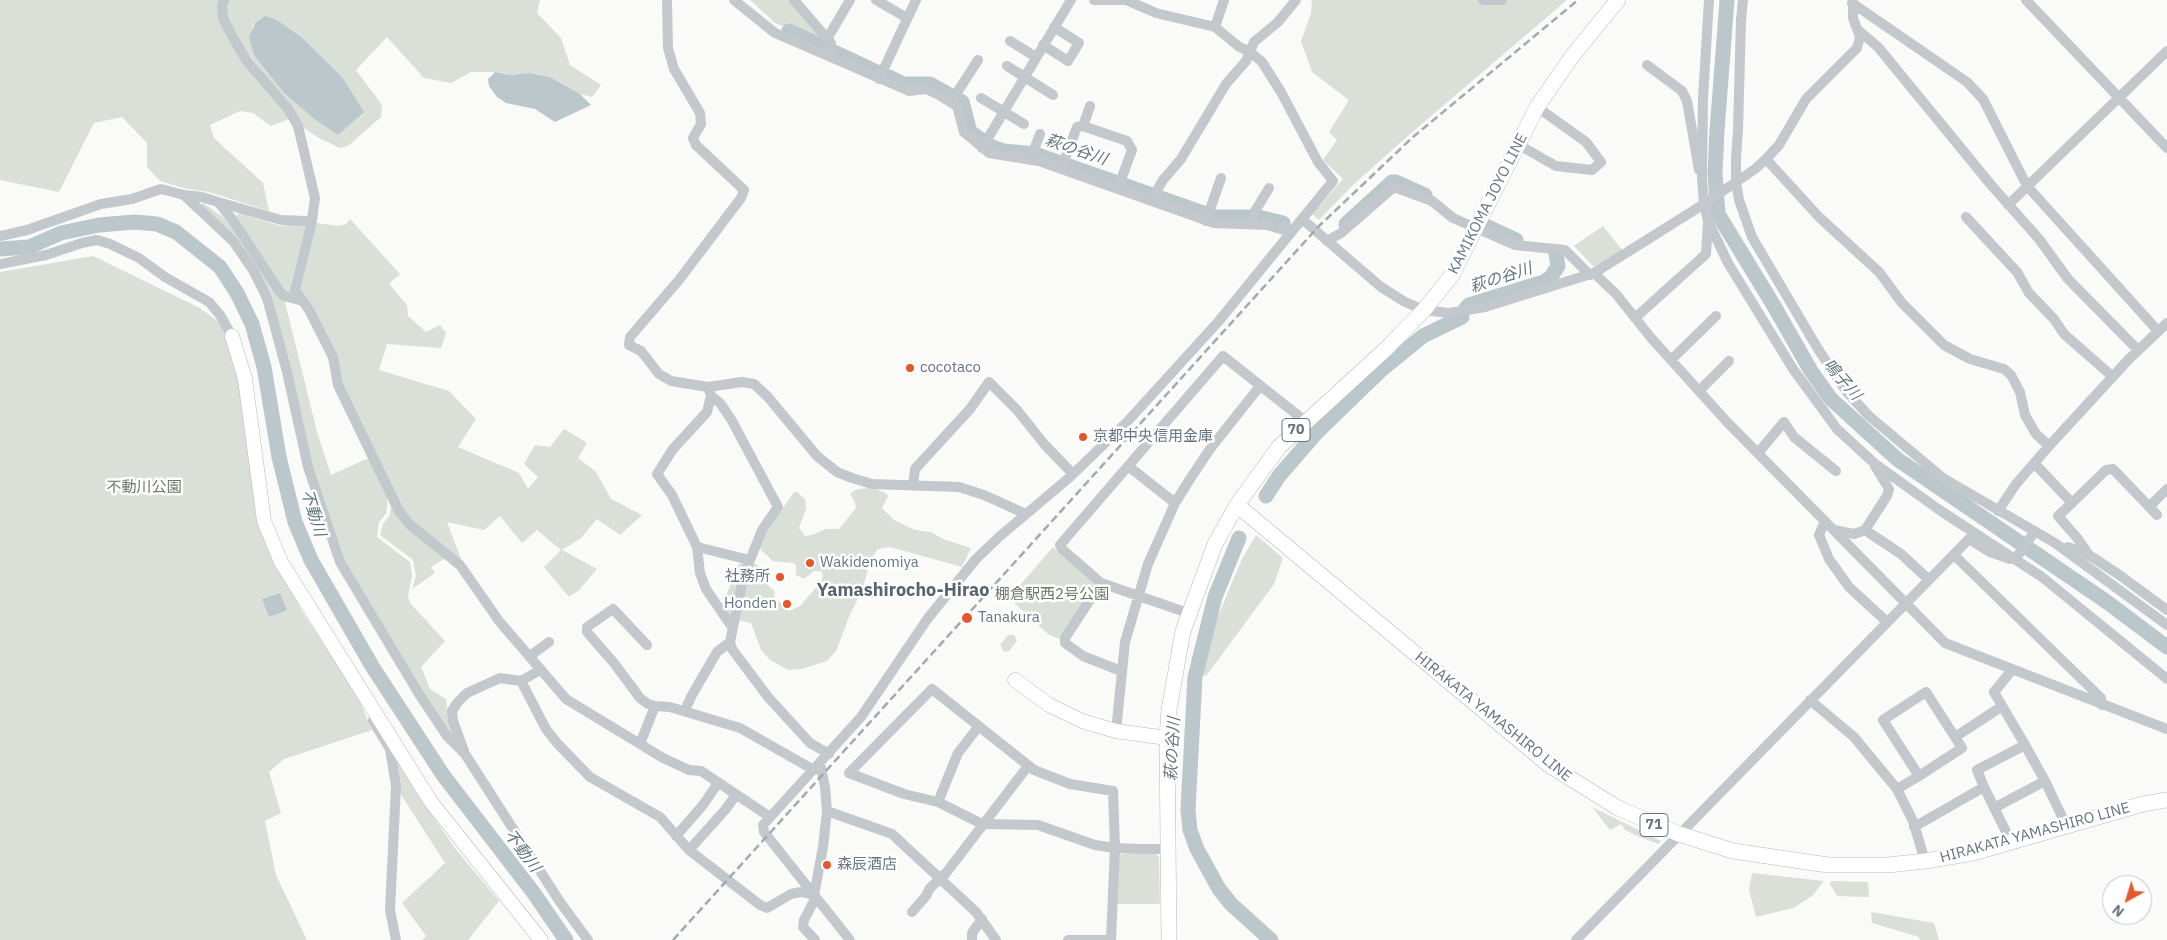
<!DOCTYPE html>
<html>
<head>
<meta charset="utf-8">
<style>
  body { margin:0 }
  #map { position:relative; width:2167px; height:940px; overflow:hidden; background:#fafaf8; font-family:"IBM Plex Sans",sans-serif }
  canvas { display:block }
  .north { position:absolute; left:2102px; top:875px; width:50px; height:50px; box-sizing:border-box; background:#fff; border:1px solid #c1c8cd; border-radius:50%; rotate:219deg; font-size:14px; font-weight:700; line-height:20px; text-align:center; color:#657683 }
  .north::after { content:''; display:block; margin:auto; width:18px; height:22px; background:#e4572e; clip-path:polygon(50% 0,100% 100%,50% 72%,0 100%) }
</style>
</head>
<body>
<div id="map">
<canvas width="2167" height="940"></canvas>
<div class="north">N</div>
</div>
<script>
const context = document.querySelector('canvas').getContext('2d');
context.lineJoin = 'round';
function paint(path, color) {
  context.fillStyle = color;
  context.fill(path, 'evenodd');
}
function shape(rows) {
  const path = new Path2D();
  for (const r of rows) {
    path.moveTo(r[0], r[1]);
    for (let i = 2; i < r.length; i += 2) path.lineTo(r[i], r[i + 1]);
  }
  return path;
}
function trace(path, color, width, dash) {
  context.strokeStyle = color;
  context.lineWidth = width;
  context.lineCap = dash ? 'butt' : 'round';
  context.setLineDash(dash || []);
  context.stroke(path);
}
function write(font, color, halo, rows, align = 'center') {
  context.font = font + ' "IBM Plex Sans","Noto Sans JP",sans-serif';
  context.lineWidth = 5;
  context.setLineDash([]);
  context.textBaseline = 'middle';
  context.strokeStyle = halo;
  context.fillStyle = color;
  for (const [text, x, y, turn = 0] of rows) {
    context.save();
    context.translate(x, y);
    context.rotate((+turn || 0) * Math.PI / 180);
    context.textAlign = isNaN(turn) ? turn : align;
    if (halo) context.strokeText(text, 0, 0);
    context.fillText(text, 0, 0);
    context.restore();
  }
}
paint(shape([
  [0,0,540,0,537,13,561,38,570,65,601,85,592,97,580,94,550,77,529,73,509,75,495,72,471,72,451,83,424,78,387,37,356,70,382,105,381,117,348,146,340,148,319,138,304,128,290,104,278,92,250,56,246,65,283,108,289,119,271,126,253,113,240,111,210,125,214,138,263,183,269,211,209,192,187,189,160,181,147,167,147,143,122,117,94,123,59,192,0,180],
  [261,18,277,20,300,36,317,55,313,118,285,94,252,27],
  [750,0,792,0,819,35,817,40,775,23],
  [1312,0,1567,0,1410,134,1352,186,1319,220,1312,214,1343,179,1323,160,1337,140,1329,132,1349,100,1312,72,1301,41,1311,13],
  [202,202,227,220,284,298,317,432,331,475,371,457,388,497,386,514,379,522,377,537,410,562,412,576,408,596,410,603,445,641,421,667,430,689,446,699,448,714,459,742,451,734,423,692,343,560,312,466,291,371,271,297,202,207],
  [239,213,280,226,302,224,305,227,291,284,294,296,285,294,236,216],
  [350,219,400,274,389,284,407,305,408,316,426,332,440,325,446,333,441,348,387,344,379,370,449,391,476,419,458,447,519,473,528,489,538,477,524,464,535,445,550,447,564,429,587,443,578,458,596,472,611,499,642,515,620,535,597,519,581,538,562,550,597,569,579,590,569,597,544,567,561,550,537,530,522,543,500,516,484,530,447,522,463,564,410,522,369,444,298,284,313,225,317,223,339,226,346,224],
  [1603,226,1623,251,1594,267,1574,246],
  [93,256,200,308,220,323,226,333,237,362,267,543,301,610,357,695,372,730,284,759,269,772,281,813,265,821,276,875,307,940,0,940,0,272],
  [872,487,887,494,888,497,882,508,894,520,915,530,931,532,943,539,971,548,962,567,890,547,878,549,870,560,863,588,849,617,836,651,827,661,802,669,788,670,770,660,761,650,751,623,729,618,721,609,738,565,741,563,756,564,771,575,766,583,775,592,774,597,789,611,800,606,821,582,823,576,821,571,814,571,804,579,796,575,796,565,793,563,773,561,760,549,762,539,794,492,797,492,805,499,806,509,799,528,805,536,812,535,826,529,839,529,856,508,855,502,850,494,855,490],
  [392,501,447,557,431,567,435,573,412,589,416,576,413,560,380,535,383,524,390,515],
  [1256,535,1283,558,1274,584,1206,676,1199,674,1215,623,1242,559],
  [1053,547,1093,580,1093,587,1059,639,1048,634,1009,598],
  [1008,635,1014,635,1017,641,1009,651,1004,652,1000,645],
  [395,756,417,794,454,847,499,901,468,940,422,940,426,936,402,903,445,863,400,793],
  [1592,807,1661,841,1658,844,1635,835,1625,830,1621,824,1610,830],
  [1155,853,1159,857,1160,904,1116,904,1117,858,1121,854],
  [1752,873,1824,881,1812,896,1793,908,1756,917,1749,890],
  [1831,881,1868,882,1869,897,1837,896,1830,884],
  [1871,912,1934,923,1939,940,1920,940,1919,937,1872,923]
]), '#dadfd7');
paint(shape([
  [265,16,277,20,300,36,342,77,364,112,338,135,313,118,285,94,254,55,249,37,256,22],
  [495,72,509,75,529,73,550,77,580,94,591,105,555,122,535,109,506,103,497,97,489,86,488,79],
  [280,593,287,610,269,617,262,599]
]), '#bbc7cb');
trace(shape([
  [1727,0,1717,131,1715,173,1718,214,1774,306,1811,371,1831,399,1897,459,2107,602,2167,647],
  [789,31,877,72],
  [889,77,903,84,930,84,962,102,970,132,992,147,1004,151,1035,154,1215,217,1258,217,1283,223],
  [1346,224,1392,182,1396,182,1425,195],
  [1488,227,1516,240],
  [0,249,29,247,61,233,99,225,135,222,157,224,176,232,220,267,237,293,252,324,264,367,279,457,295,522,311,560,372,666,443,775,533,892,566,940],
  [1466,308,1469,305,1544,282,1551,277,1558,266,1556,254],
  [1266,496,1279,476,1317,432,1380,371,1423,336,1462,317],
  [1239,538,1215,597,1195,677,1188,810,1190,830,1197,849,1219,889,1231,904,1271,940]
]), '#bbc7cb', 15);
const secondary = shape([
  [232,336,245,379,264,521,281,562,431,802,541,940],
  [1015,680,1049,705,1082,721,1116,731,1167,738]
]);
const primary = shape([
  [1237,505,1549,765,1618,808,1679,834,1733,851,1828,865,1888,865,1925,861,1973,853,2143,804,2167,800],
  [1169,940,1167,738,1169,710,1183,631,1215,544,1237,505,1279,447,1386,349,1424,310,1452,275,1537,107,1573,55,1618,0]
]);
trace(secondary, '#b3babf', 15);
trace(primary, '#b5babe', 16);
trace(shape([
  [667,0,668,48,674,69,700,113,701,124,693,138,696,145,744,190,741,198,679,280,630,337,629,345,641,351,659,374,671,381,708,387,742,382,754,384,768,397,817,456,837,472,852,478,872,484,959,487,984,495,1026,514],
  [734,0,775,33,909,91,926,89,937,94,957,106,964,132,989,153,1039,161,1214,223,1267,225,1291,232],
  [794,0,831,43,830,55],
  [876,0,907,18],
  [1483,0,1502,0],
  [1709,0,1703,98,1702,178,1704,204,1708,221,1728,263,1793,369,1837,429,1874,463,1938,509,2042,577,2167,679],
  [1743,0,1741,20,1738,130,1736,158,1736,181,1739,200,1752,237,1818,349,1846,391,1869,416,1943,478,2055,543,2167,625],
  [2026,0,2167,148],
  [1852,3,1967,82,1983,99,2027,186,2158,331],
  [1215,27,1224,0],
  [1858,30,1878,47,1992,186,2039,239,2068,279,2138,350],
  [827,39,850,0],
  [1010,41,1036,57],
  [1043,45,1068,61,1079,43,1054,27],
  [1647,65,1682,91,1687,101,1699,170],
  [1007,66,1053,95],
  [879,79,916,0],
  [981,98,1024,124],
  [951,102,978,60],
  [1083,126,1090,106],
  [1519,145,1556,166,1592,170,1601,162,1586,142,1537,107],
  [982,148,1071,0],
  [1766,159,1819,217,1879,272,1902,303,1944,345,1970,359,2004,369,2011,375,2020,392,2025,415,2036,434,2049,446],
  [1030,160,1040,134],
  [1061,169,1077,127,1083,126,1127,141,1132,150,1118,188],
  [184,195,233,241,253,270,267,298,287,372,308,467,340,562,419,694,447,736,465,754,560,902,588,940],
  [1152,199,1163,180,1181,159,1226,84,1246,61,1254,42,1278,22,1296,0],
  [218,202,281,220,305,221,312,220,315,198,298,126,289,110,246,60,231,34,223,18,222,6,224,0],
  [2008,205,2167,51],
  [1966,217,2017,272,2029,293,2054,319,2064,334,2113,377],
  [1302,219,1381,287,1405,302,1424,310,1449,313,1485,307,1594,273,1704,204,1755,169,1766,159,1779,145,1806,99,1857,48,1860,37,1853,18,1853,0],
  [312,220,295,290,309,310,333,357,338,385,399,511,409,524,460,565,499,621,566,699,663,758,689,770,701,771,770,817],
  [1206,221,1221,178],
  [1251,224,1254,213,1269,188],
  [0,236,27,230,101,204,132,199,161,189,184,195,202,197,218,202,232,219,280,292,284,296,303,301],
  [1327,241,1341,233,1394,187,1432,201,1453,218,1515,245,1565,250,1590,275],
  [0,264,46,255,82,243,97,240,110,244,139,258,165,277,209,302,220,315,232,336],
  [1594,273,1616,294,1652,339,1728,423,1945,643,2167,729],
  [1635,318,1706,254,1708,222],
  [1671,360,1716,316],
  [708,387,711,396,720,403,731,419,778,507,762,530,750,560,743,579,730,642,732,649,768,697,810,743,829,754],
  [1699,391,1729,361],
  [711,396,707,412,673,449,657,474,672,495,697,547,700,573,706,589,732,627],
  [1758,453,1784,422,1794,437,1836,471],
  [2034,463,2072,503,2106,470,2113,469,2157,515],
  [1128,466,1175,503],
  [1875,466,1889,489,1887,496,1865,530,1901,554,1928,579],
  [913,485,915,469,970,409,989,382,1017,410,1045,445,1073,474],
  [2072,503,2058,516,2078,539,2089,555],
  [2149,507,2167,489],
  [1998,511,2016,484,2049,446,2129,359,2167,323],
  [1825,521,1819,535,1829,559,1849,587,1887,622],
  [1834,530,1854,534,1865,530],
  [697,547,750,560],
  [2068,547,2089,555,2118,574,2167,610],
  [1954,555,2101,698,2102,705],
  [1101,583,1065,638,1065,643,1083,656,1121,671],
  [1188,613,1101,583,1062,549,1060,545,1223,356,1305,421],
  [647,645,613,609,587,627,587,632,614,663,640,698,648,704,655,706],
  [530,656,549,642],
  [540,670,521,681,546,729,557,743,590,777,660,817,689,850,760,905,767,908,791,894,801,892,814,895,823,847,827,811],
  [1810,700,1854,737,1897,789,1913,821,1925,861],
  [685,710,692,695,717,652,730,642],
  [374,717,373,721,390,749,396,786,390,910,396,940],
  [1116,731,1125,642,1148,564,1175,503,1190,479,1210,449,1260,386],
  [1955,737,2001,707],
  [640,744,655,706,670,707,740,728,814,770],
  [464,751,453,721,452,711,457,703,467,693,500,678,521,681],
  [818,765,821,768,825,787,827,811,892,834,976,912,996,940],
  [2045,781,2067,827],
  [1984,787,2011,842],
  [1897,789,1919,776,1962,748,1926,692,1883,720,1919,776],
  [938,802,958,753,979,726],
  [1994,808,2045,781,2025,745],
  [1914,827,1984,787,1977,770,2025,745,1994,692,2012,670],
  [676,836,703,805,718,783],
  [689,850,725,810,736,795],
  [912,912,926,896,930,888,946,873,1028,766],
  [815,940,803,927,804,920,816,897],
  [850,940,764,832,763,825,861,717,928,618,976,559,999,537,1070,477,1127,422,1218,322,1333,181,1318,162,1281,92,1262,62,1250,52,1238,46,1215,27,1156,13,1126,0,1094,0],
  [972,940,972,933,982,919],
  [1068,940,1111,940],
  [1111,940,1115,848,1113,791,1070,784,1034,770,932,689,849,773,904,794,938,802,982,824,1038,825,1095,845,1115,848,1137,849,1169,849],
  [1576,940,1969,539,1990,552,2010,559,2016,558,2035,531]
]), '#c3c8cc', 10);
trace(secondary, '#fff', 14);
trace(primary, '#fff', 15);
trace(shape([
  [673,940,1319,226,1413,137,1578,0]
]), '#a2aab0', 2.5, [8, 4]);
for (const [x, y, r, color] of [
  [910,368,5,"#e4572e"],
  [1083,437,5,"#e4572e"],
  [810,563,5,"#e4572e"],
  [780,577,5,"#e4572e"],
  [787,604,5,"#e4572e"],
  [967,618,6,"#e4572e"],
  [827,865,5,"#e4572e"]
]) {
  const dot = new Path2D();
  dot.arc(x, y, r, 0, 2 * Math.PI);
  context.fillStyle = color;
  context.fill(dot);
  trace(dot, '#fff', 2);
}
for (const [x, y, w] of [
  [1296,430,28],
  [1654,825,28]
]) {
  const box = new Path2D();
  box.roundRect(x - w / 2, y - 11.5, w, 23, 4);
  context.fillStyle = '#fff';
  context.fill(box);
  trace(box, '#657683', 1);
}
write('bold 14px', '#657683', null, [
  ["70",1296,430],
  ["71",1654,825]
]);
write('15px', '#657683', '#fff', [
  ["KAMIKOMA JOYO LINE",1488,204,-63],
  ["HIRAKATA YAMASHIRO LINE",1493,717,39],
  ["HIRAKATA YAMASHIRO LINE",2035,833,-15]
]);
write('15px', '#657683', '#fff', [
  ["cocotaco",920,368],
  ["京都中央信用金庫",1093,437],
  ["Wakidenomiya",820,563],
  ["社務所",770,577,"right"],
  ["Honden",777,604,"right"],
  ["Tanakura",978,618],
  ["森辰酒店",837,865]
], 'left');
write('15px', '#687a64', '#fff', [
  ["不動川公園",144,488],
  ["棚倉駅西2号公園",1052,595]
]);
write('italic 16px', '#60757c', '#fff', [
  ["萩の谷川",1076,150,19],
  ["萩の谷川",1501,278,-18],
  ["鳴子川",1842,380,49],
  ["不動川",313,513,73],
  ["萩の谷川",1173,749,-87],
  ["不動川",522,851,53]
]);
write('bold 18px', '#57646e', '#fff', [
  ["Yamashirocho-Hirao",903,591]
]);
</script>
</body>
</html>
